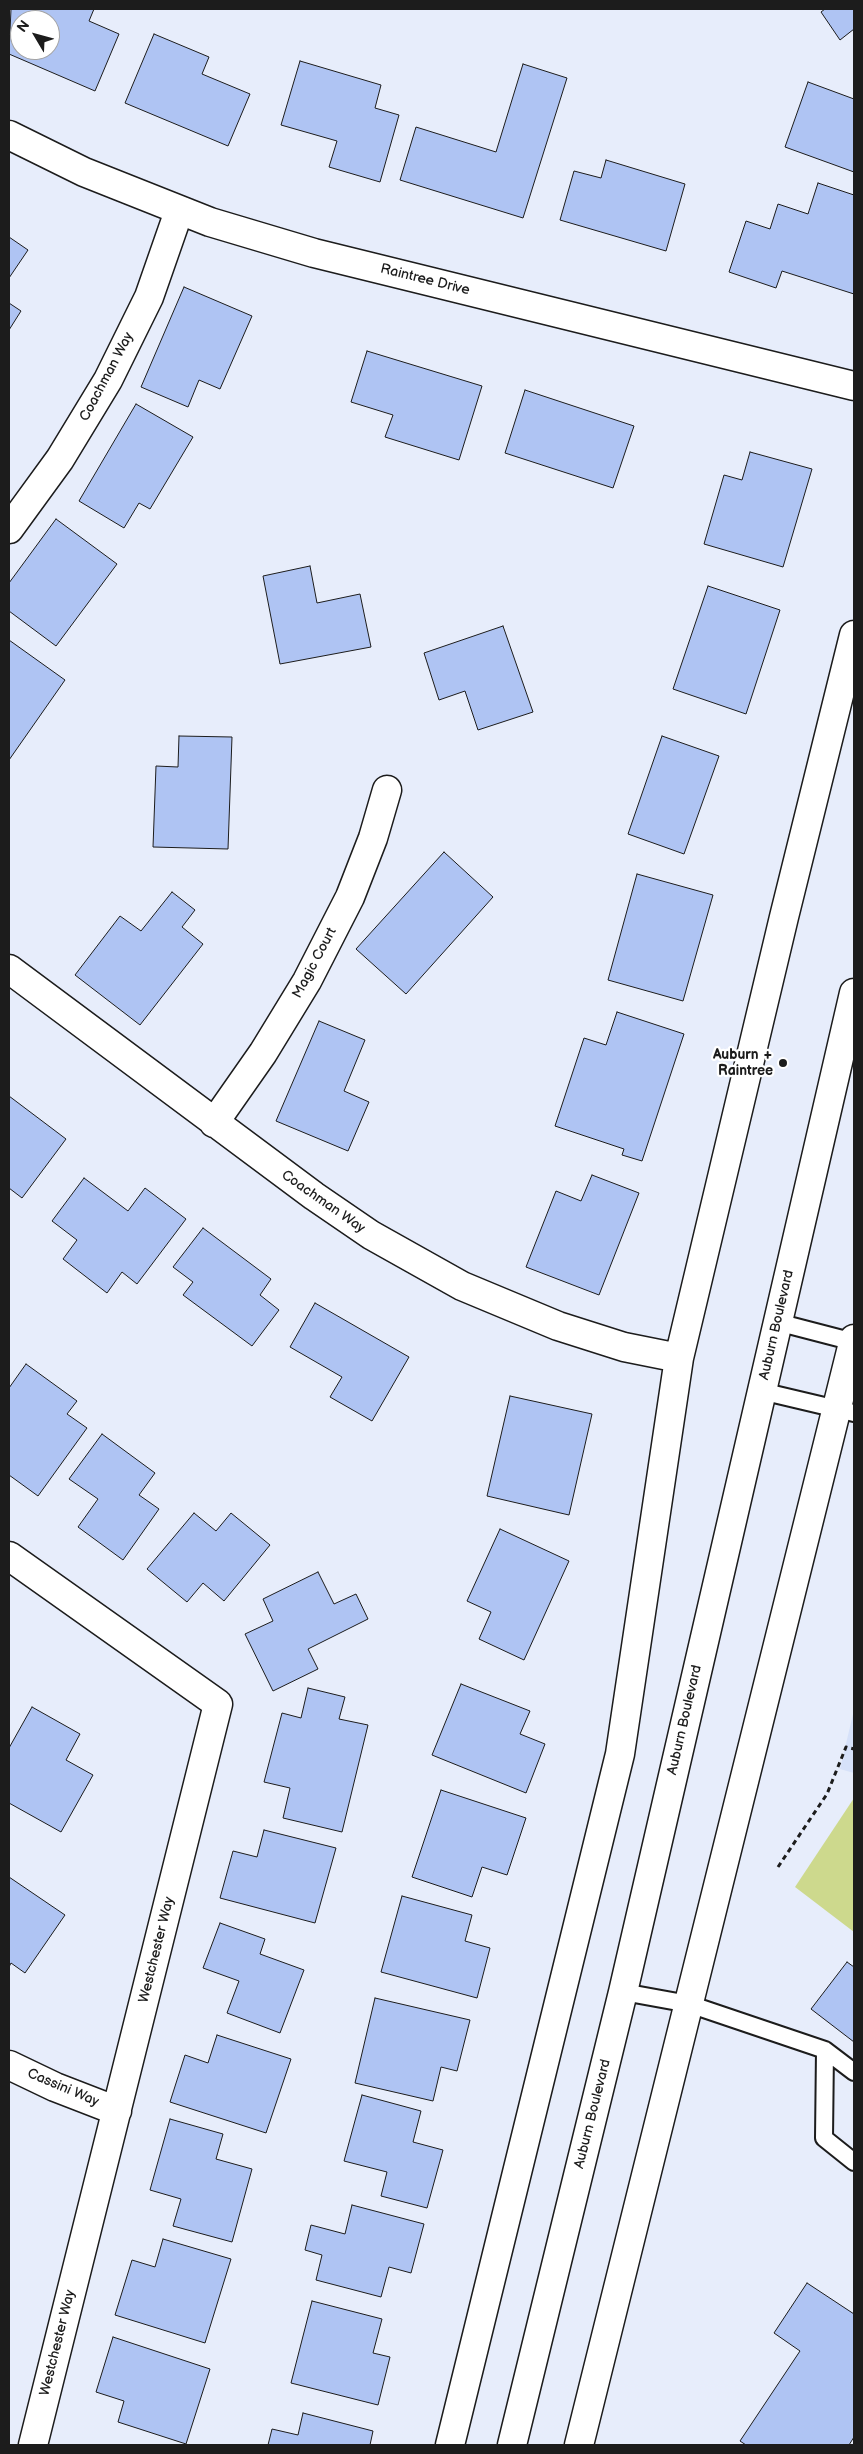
<!DOCTYPE html>
<html>
<head>
<meta charset="utf-8">
<style>
  body { margin:0 }
  #map { position:relative; width:863px; height:2454px; overflow:hidden; background:#e7edfb; font-family:"Balsamiq Sans",sans-serif }
  canvas { display:block }
  .frame { position:absolute; inset:0; border:10px solid #1c1c1c; pointer-events:none }
  .north { position:absolute; left:10px; top:10px; width:50px; height:50px; box-sizing:border-box; background:#fff; border:1px solid #a4a4a4; border-radius:50%; rotate:307deg; font-size:14px; font-weight:700; line-height:20px; text-align:center; color:#1c1c1c }
  .north::after { content:''; display:block; margin:auto; width:18px; height:22px; background:#1c1c1c; clip-path:polygon(50% 0,100% 100%,50% 72%,0 100%) }
</style>
</head>
<body>
<div id="map">
<canvas width="863" height="2454"></canvas>
<div class="frame"></div>
<div class="north">N</div>
</div>
<script>
const context = document.querySelector('canvas').getContext('2d');
context.lineJoin = 'round';
function paint(path, color) {
  context.fillStyle = color;
  context.fill(path, 'evenodd');
}
function shape(rows) {
  const path = new Path2D();
  for (const r of rows) {
    path.moveTo(r[0], r[1]);
    for (let i = 2; i < r.length; i += 2) path.lineTo(r[i], r[i + 1]);
  }
  return path;
}
function trace(path, color, width, dash) {
  context.strokeStyle = color;
  context.lineWidth = width;
  context.lineCap = dash ? 'butt' : 'round';
  context.setLineDash(dash || []);
  context.stroke(path);
}
function write(font, color, halo, rows, align = 'center') {
  context.font = font + ' "Balsamiq Sans",sans-serif';
  context.lineWidth = 4.5;
  context.setLineDash([]);
  context.textBaseline = 'middle';
  context.strokeStyle = halo;
  context.fillStyle = color;
  for (const [text, x, y, turn = 0] of rows) {
    context.save();
    context.translate(x, y);
    context.rotate((+turn || 0) * Math.PI / 180);
    context.textAlign = isNaN(turn) ? turn : align;
    if (halo) context.strokeText(text, 0, 0);
    context.fillText(text, 0, 0);
    context.restore();
  }
}
paint(shape([
  [854,1710,854,1773,840,1769]
]), '#d6e1f9');
paint(shape([
  [854,1798,854,1932,795,1887]
]), '#cdd98d');
const building = shape([
  [11,9,94,9,89,21,119,34,95,91,9,54,11,9],
  [20,20,50,20,50,50,20,50,20,20],
  [825,9,854,9,854,29,840,40,821,12,825,9],
  [154,34,209,57,202,74,250,94,228,146,125,103,154,34],
  [300,61,381,85,375,108,399,115,380,182,329,167,337,141,281,125,300,61],
  [523,64,567,78,523,218,400,180,416,127,496,152,523,64],
  [808,82,854,99,854,172,785,147,808,82],
  [606,160,685,184,666,251,560,220,574,171,601,178,606,160],
  [818,183,854,195,854,294,782,271,776,288,729,272,746,221,770,229,778,204,808,214,818,183],
  [9,237,28,250,9,278,9,237],
  [184,287,252,316,220,389,199,380,188,407,141,387,184,287],
  [9,303,21,311,9,330,9,303],
  [367,351,482,386,459,460,385,437,393,415,351,402,367,351],
  [525,390,634,426,613,488,505,453,525,390],
  [136,404,193,437,150,509,139,503,124,528,79,501,136,404],
  [750,452,812,469,783,567,704,544,724,475,742,480,750,452],
  [56,519,117,564,56,646,9,611,9,583,56,519],
  [310,566,317,603,360,594,371,647,280,664,263,576,310,566],
  [708,586,780,610,746,714,673,689,708,586],
  [503,626,533,712,478,730,465,691,439,700,424,653,503,626],
  [9,640,65,680,9,760,9,640],
  [179,736,232,737,228,849,153,847,156,766,178,767,179,736],
  [662,736,719,756,684,854,628,834,662,736],
  [444,852,493,897,406,994,356,949,444,852],
  [637,874,713,895,683,1001,608,980,637,874],
  [172,892,195,910,182,927,203,944,140,1025,75,975,120,916,141,931,172,892],
  [617,1012,684,1034,642,1161,622,1155,624,1149,555,1126,584,1038,606,1045,617,1012],
  [319,1021,365,1040,344,1091,369,1102,348,1151,276,1121,319,1021],
  [9,1096,66,1139,22,1198,9,1188,9,1096],
  [592,1175,639,1193,599,1295,526,1267,556,1191,581,1201,592,1175],
  [84,1178,128,1211,145,1188,186,1219,137,1284,122,1272,107,1293,63,1259,77,1240,52,1221,84,1178],
  [203,1228,271,1279,260,1295,279,1310,252,1346,183,1295,193,1282,173,1267,203,1228],
  [315,1303,409,1357,372,1421,330,1397,342,1377,290,1347,315,1303],
  [26,1364,77,1401,67,1414,87,1428,38,1496,9,1475,9,1388,26,1364],
  [510,1396,592,1414,569,1515,487,1496,510,1396],
  [102,1434,155,1473,139,1495,159,1509,123,1560,78,1527,98,1499,69,1479,102,1434],
  [194,1513,216,1531,231,1513,270,1545,224,1601,203,1583,187,1602,147,1569,194,1513],
  [500,1529,569,1561,524,1660,479,1639,491,1612,467,1601,500,1529],
  [318,1572,334,1604,356,1594,368,1619,308,1649,318,1669,273,1691,245,1634,273,1621,263,1599,318,1572],
  [461,1684,530,1711,520,1734,545,1744,526,1793,432,1755,461,1684],
  [308,1688,345,1697,339,1719,368,1725,342,1832,283,1818,290,1788,264,1782,282,1713,301,1718,308,1688],
  [32,1707,80,1734,66,1760,93,1775,61,1832,9,1803,9,1748,32,1707],
  [441,1790,526,1818,507,1875,482,1867,472,1897,412,1877,441,1790],
  [264,1830,336,1848,315,1923,220,1898,233,1851,257,1857,264,1830],
  [9,1877,65,1915,25,1973,11,1963,9,1967,9,1877],
  [402,1896,472,1915,465,1941,490,1948,477,1998,381,1972,402,1896],
  [220,1923,265,1939,260,1954,304,1970,280,2033,227,2013,239,1981,203,1968,220,1923],
  [847,1962,854,1967,854,2042,811,2009,847,1962],
  [375,1998,470,2020,457,2071,441,2067,433,2101,355,2083,375,1998],
  [217,2035,291,2059,266,2133,170,2102,185,2055,208,2063,217,2035],
  [362,2095,421,2111,413,2142,443,2150,427,2208,381,2196,387,2172,344,2161,362,2095],
  [170,2119,223,2134,216,2159,252,2169,232,2242,173,2226,181,2199,150,2190,170,2119],
  [352,2205,424,2224,411,2273,389,2267,381,2297,316,2280,322,2255,305,2250,311,2225,345,2234,352,2205],
  [163,2239,231,2259,205,2343,115,2315,132,2260,155,2267,163,2239],
  [807,2283,854,2314,854,2437,849,2445,746,2445,740,2441,800,2351,774,2333,807,2283],
  [312,2301,382,2319,373,2353,390,2357,378,2405,291,2383,312,2301],
  [113,2337,210,2369,186,2444,118,2422,124,2401,96,2392,113,2337],
  [303,2413,373,2431,370,2445,268,2445,272,2429,298,2435,303,2413]
]);
paint(building, '#afc4f3');
trace(building, '#1c1c1c', 1);
const service = shape([
  [777,1322,854,1342],
  [761,1391,854,1413],
  [623,1992,689,2004,825,2050,854,2072],
  [825,2050,824,2138,854,2162]
]);
const minor = shape([
  [9,135,84,172,210,222,314,253,854,386],
  [9,529,60,459,108,380,149,297,179,211],
  [9,969,314,1196,371,1235,462,1286,558,1326,624,1347,679,1358],
  [214,1123,263,1053,307,981,350,897,373,838,387,790],
  [9,1556,218,1704,33,2445],
  [9,2065,55,2087,117,2111],
  [450,2445,620,1754,679,1358,784,917,854,635]
]);
const secondary = shape([
  [512,2445,623,1992,854,993],
  [579,2445,854,1339]
]);
trace(service, '#1c1c1c', 20);
trace(minor, '#1c1c1c', 31);
trace(secondary, '#1c1c1c', 31);
trace(shape([
  [778,1867,827,1794,846,1747,854,1749]
]), '#1c1c1c', 3, [5, 4]);
trace(service, '#fff', 16);
trace(minor, '#fff', 28);
trace(secondary, '#fff', 28);
for (const [x, y, r, color] of [
  [783,1063,5,"#1c1c1c"]
]) {
  const dot = new Path2D();
  dot.arc(x, y, r, 0, 2 * Math.PI);
  context.fillStyle = color;
  context.fill(dot);
  trace(dot, '#fff', 2);
}
write('14px', '#1c1c1c', '#fff', [
  ["Raintree Drive",425,280,14],
  ["Coachman Way",107,377,-62],
  ["Magic Court",315,963,-62],
  ["Coachman Way",323,1202,35],
  ["Auburn Boulevard",777,1325,-77],
  ["Auburn Boulevard",685,1720,-77],
  ["Westchester Way",157,1950,-76],
  ["Cassini Way",63,2088,23],
  ["Auburn Boulevard",593,2114,-76],
  ["Westchester Way",58,2343,-76]
]);
write('bold 14px', '#1c1c1c', '#fff', [
  ["Auburn +",773,1055],
  ["Raintree",773,1071]
], 'right');
</script>
</body>
</html>
